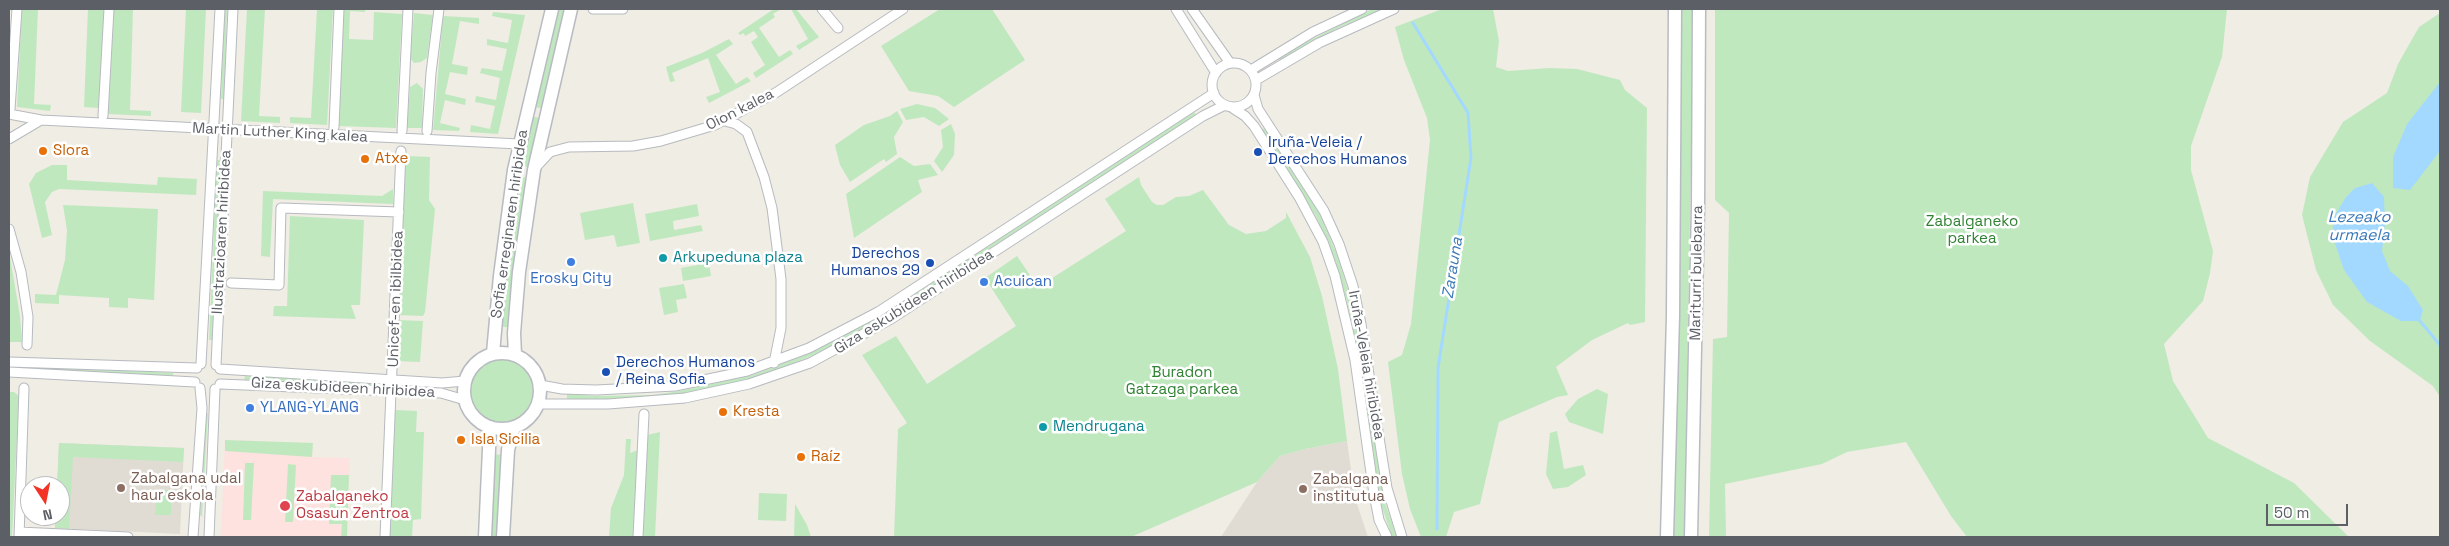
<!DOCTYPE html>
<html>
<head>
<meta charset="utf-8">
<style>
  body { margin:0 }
  #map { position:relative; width:2449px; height:546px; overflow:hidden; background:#efede4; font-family:"Space Grotesk",sans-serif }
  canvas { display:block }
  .frame { position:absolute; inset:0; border:10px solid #5c6066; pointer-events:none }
  .north { position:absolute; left:20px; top:476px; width:50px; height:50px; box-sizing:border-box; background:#fff; border:1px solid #bebfc2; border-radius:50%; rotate:169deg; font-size:14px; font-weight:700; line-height:20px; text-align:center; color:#5c6066 }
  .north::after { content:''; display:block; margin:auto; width:18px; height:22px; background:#f33326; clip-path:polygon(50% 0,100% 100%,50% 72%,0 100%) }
  .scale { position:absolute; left:2266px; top:504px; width:82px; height:22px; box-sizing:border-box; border:2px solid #5c6066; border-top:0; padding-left:6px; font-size:15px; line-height:18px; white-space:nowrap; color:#5c6066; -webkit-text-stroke:4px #fff; paint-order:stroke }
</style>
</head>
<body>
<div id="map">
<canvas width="2449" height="546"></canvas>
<div class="frame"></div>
<div class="north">N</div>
<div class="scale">50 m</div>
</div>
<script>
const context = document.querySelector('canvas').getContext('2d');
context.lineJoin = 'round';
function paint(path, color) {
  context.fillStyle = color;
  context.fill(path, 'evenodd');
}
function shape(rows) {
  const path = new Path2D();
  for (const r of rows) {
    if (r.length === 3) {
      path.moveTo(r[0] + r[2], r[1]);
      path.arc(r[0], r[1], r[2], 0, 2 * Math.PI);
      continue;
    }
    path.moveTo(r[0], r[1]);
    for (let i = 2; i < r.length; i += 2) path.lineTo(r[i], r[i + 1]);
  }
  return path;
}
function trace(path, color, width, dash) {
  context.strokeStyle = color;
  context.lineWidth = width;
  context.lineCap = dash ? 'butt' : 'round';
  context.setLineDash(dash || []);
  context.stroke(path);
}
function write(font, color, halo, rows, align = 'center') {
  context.font = font + ' "Space Grotesk",sans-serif';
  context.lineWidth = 5;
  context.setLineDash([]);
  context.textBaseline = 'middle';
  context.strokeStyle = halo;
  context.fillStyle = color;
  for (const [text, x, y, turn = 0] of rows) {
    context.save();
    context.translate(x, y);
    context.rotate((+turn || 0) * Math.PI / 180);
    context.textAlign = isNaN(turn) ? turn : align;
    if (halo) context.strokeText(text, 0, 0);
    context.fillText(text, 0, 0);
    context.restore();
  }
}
paint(shape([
  [1347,441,1355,498,1368,537,1221,537,1257,482,1280,456,1305,449],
  [59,443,184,448,180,534,55,528,55,516,60,516,60,486,57,486]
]), '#e0dcd3');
paint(shape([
  [225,440,313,443,312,457,350,458,347,537,221,537]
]), '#fde2e0');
paint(shape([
  [22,9,38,9,34,104,51,105,50,111,17,107],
  [88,9,104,9,99,108,84,107],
  [114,9,133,9,130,110,151,111,151,116,108,114],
  [186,9,206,9,201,113,181,112],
  [224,9,227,9,224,99,221,99],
  [247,9,265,9,259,116,280,117,280,123,241,121],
  [317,9,333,9,327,125,290,123,290,117,311,118],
  [344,9,365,9,365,12,350,11,349,39,373,40,374,12,402,14,396,128,338,126],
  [558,9,566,9,541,108,533,107],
  [774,9,781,9,773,14,775,17,759,28,779,57,790,50,793,54,756,78,753,73,765,65,751,42,758,37,754,31,745,36,744,33,740,35,738,33],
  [791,9,796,9,819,37,799,50,796,46,808,39],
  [940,9,992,9,1025,60,954,107,938,96,909,91,881,46],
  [1372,9,1383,9,1340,27,1280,60,1277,57],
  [1442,9,1493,9,1499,41,1496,67,1508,71,1550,68,1577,69,1620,80,1625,90,1647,108,1645,322,1630,325,1628,323,1592,340,1556,367,1568,395,1557,397,1499,422,1480,504,1454,512,1446,537,1421,537,1410,509,1402,474,1388,362,1402,355,1411,324,1430,140,1427,118,1404,60,1395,27],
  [1681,9,1692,9,1691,165,1684,537,1673,537],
  [1715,9,2227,9,2222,57,2191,146,2191,170,2213,251,2210,273,2203,301,2164,344,2173,381,2208,438,2294,483,2349,537,1967,537,1951,516,1906,442,1847,452,1822,464,1725,484,1726,537,1709,537,1713,339,1727,337,1729,213,1715,200],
  [493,12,525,15,498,134,470,132,471,125,490,129,495,106,475,102,476,96,496,100,500,78,480,73,481,70,482,68,502,71,507,49,487,45,487,39,508,43,512,20,492,16],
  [414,13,433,15,427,58,421,62,414,63,410,58],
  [2440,13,2440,397,2433,386,2370,341,2333,305,2316,270,2302,215,2310,177,2343,122,2387,93,2398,64,2419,27],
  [443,16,479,18,479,24,460,21,452,64,468,67,467,75,450,72,445,94,466,99,465,105,445,100,440,123,460,128,459,131,433,130],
  [729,39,733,44,716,55,736,84,747,77,751,81,709,103,706,97,720,92,708,58,672,73,675,81,670,82,666,67,702,53],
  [417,83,423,89,422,128,407,128,410,87],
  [917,104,935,108,949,119,939,126,924,117,906,120,900,109],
  [897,111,903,122,894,137,897,154,886,162,884,159,850,182,840,165,835,145,864,125,890,116],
  [1194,112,1197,116,978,256,909,303,852,337,814,355,754,378,681,394,595,401,567,399,567,394,595,396,652,395,680,391,753,375,813,352,880,317],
  [531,116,539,118,529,167,521,166],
  [951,124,955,134,954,155,942,172,934,161,943,147,941,130],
  [1264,128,1320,214,1338,257,1351,300,1361,347,1385,503,1397,537,1392,537,1381,504,1357,347,1347,301,1334,258,1316,216,1260,130],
  [406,156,430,157,429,200,435,209,425,312,423,316,398,315],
  [900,157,914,166,930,164,938,175,918,180,922,192,854,238,846,194],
  [217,160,221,160,212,340,209,340],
  [52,165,67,165,67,180,157,185,158,177,197,179,196,195,59,189,52,192,45,202,52,235,42,238,29,184,36,173],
  [519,176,526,178,509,327,501,327],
  [1139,177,1141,185,1152,202,1157,205,1163,205,1176,197,1189,196,1203,190,1229,225,1246,234,1266,231,1286,218,1286,212,1310,257,1322,296,1338,369,1347,441,1305,449,1280,456,1257,482,1131,537,894,537,898,429,907,423,862,355,896,336,927,384,1016,326,985,278,1017,256,1038,287,1126,231,1105,199],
  [393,189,393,204,273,199,270,257,261,256,263,191,382,196],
  [633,203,640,243,617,247,614,235,585,240,580,213],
  [697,204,699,216,673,221,674,230,701,225,703,231,650,241,645,214],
  [63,205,158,209,154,300,128,298,128,308,109,307,109,298,59,295,59,304,35,303,35,294,56,295,65,260,67,230],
  [290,216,364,220,360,305,351,305,356,319,273,316,274,306,287,306],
  [9,251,20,316,22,342,9,342],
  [709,263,711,276,683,281,681,268],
  [684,284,687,298,676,300,678,312,664,315,659,288],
  [398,320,423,321,420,362,396,361],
  [501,391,32],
  [9,365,173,373,173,376,9,368],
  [245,376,437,385,437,389,244,381],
  [1597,389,1608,394,1603,434,1569,422,1565,414,1578,399],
  [9,392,14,392,19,396,12,537,9,537],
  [395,410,417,411,416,432,424,432,421,519,413,520,412,537,389,537],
  [205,413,208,413,202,517,200,515],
  [1557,431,1564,469,1583,465,1586,475,1568,487,1553,489,1546,474,1550,433],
  [660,432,655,537,642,537,647,435],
  [626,439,631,439,630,453,638,450,634,537,609,537,611,508,624,475],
  [225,440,313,443,312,457,225,451],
  [59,443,184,448,183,462,73,457,69,529,55,528,55,516,60,516,60,486,57,486],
  [494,454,502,455,498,537,490,537],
  [245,463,254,463,251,520,243,520],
  [288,464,296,465,293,522,285,522],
  [331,475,349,475,347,537,341,537,342,524,329,524],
  [157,490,172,490,171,515,155,515],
  [759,493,787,494,786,521,758,520],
  [795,504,807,525,811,537,794,537]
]), '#c0e8bf');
paint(shape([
  [2440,82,2440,151,2410,190,2393,188,2393,157,2407,124],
  [2372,183,2384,197,2385,224,2382,251,2390,271,2408,286,2423,310,2420,321,2401,321,2367,302,2344,270,2332,235,2334,217,2346,197,2355,188]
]), '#a4d9ff');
trace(shape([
  [1413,23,1468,113,1471,158,1438,368,1437,529],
  [2420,321,2440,345]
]), '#a4d9ff', 3);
const street = shape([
  [593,9,623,9],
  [822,9,838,28],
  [1176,9,1216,73],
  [1192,9,1230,63],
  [1234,85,22],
  [1251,70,1313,32,1362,9],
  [1256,80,1319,43,1394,9],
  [1254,95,1258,109,1324,211,1339,244,1353,286,1361,324,1387,488,1402,537],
  [1231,107,1245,116,1254,126,1299,197,1323,242,1335,276,1355,360,1374,494,1379,520,1387,537],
  [9,108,10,109,17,9],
  [9,114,41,120,519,144],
  [103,116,109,9],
  [725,121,736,124,747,132,764,177,772,208,781,279,781,328,774,363],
  [334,127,339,9],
  [402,131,408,9],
  [427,131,431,73,439,9],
  [9,139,41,120],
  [537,166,550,152,569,147,633,146,661,141,715,125,777,92,903,9],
  [9,229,21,272,28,317,27,345],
  [231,283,279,285,281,208,399,212],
  [9,362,197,368],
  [201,364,220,9],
  [216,365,233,9],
  [220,369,442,383,465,381],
  [9,372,195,382],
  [220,384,441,393,465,400],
  [540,385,562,389,596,390,675,386,747,371,809,348,878,312,1214,93],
  [538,404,608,404,685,398,749,384,810,363,891,319,1203,116,1225,105],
  [19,532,128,537],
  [19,537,24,388],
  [193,537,202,408,200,388],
  [209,537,215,389],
  [385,537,401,151],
  [638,537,644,414]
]);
const secondary = shape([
  [502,391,38],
  [493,353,500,276,514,170,552,9],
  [515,355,514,333,519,272,534,170,571,9],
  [485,537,490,427],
  [503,537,508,450,514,427],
  [1667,537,1673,316,1675,9],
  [1691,537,1698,207,1699,9]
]);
trace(street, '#b7babf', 11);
trace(secondary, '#b8bbc1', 15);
trace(street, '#fff', 9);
trace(secondary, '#fff', 12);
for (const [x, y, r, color] of [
  [43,151,5,"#e8710a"],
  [1258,152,5,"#1a4fb4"],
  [365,159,5,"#e8710a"],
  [663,258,5,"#0f9aa8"],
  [571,262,5,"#3f7fe0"],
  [930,263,5,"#1a4fb4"],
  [984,282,5,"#3f7fe0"],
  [606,372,5,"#1a4fb4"],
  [250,408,5,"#3f7fe0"],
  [723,412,5,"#e8710a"],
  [1043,427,5,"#0f9aa8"],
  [461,440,5,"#e8710a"],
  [801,457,5,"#e8710a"],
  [121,488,5,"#8d6e63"],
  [1303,489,5,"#8d6e63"],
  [285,506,6,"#e0444e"]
]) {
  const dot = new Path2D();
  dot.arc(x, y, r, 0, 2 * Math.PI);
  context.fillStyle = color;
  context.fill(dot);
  trace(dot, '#fff', 2);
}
write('15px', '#5c6066', '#fff', [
  ["Oion kalea",740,110,-27],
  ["Martin Luther King kalea",280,133,3],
  ["Sofia erreginaren hiribidea",510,224,-82],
  ["Ilustrazioaren hiribidea",222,232,-87],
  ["Mariturri bulebarra",1697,273,-89],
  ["Unicef-en ibilbidea",396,299,-88],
  ["Giza eskubideen hiribidea",914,302,-32],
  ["Iruña-Veleia hiribidea",1366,365,80],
  ["Giza eskubideen hiribidea",343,388,3]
]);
write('15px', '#164399', '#fff', [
  ["Iruña-Veleia /",1268,143],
  ["Derechos Humanos",1268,160],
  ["Derechos",920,254,"right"],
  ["Humanos 29",920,271,"right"],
  ["Derechos Humanos",616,363],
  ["/ Reina Sofia",616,380]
], 'left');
write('15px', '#c56008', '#fff', [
  ["Slora",53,151],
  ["Atxe",375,159],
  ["Kresta",733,412],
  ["Isla Sicilia",471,440],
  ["Raíz",811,457]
], 'left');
write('15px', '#2f8231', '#fff', [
  ["Zabalganeko",1972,222],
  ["parkea",1972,239],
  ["Buradon",1182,373],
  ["Gatzaga parkea",1182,390]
]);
write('15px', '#0d838f', '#fff', [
  ["Arkupeduna plaza",673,258],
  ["Mendrugana",1053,427]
], 'left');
write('15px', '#366cbe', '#fff', [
  ["Erosky City",571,279,"center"],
  ["Acuican",994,282],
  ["YLANG-YLANG",260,408]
], 'left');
write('15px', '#785e54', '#fff', [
  ["Zabalgana udal",131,479],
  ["haur eskola",131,496],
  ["Zabalgana",1313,480],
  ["institutua",1313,497]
], 'left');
write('15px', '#be3a42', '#fff', [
  ["Zabalganeko",296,497],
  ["Osasun Zentroa",296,514]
], 'left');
write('italic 16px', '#3a79b8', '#fff', [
  ["Lezeako",2359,218],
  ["urmaela",2359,236],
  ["Zarauna",1453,268,-81]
]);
</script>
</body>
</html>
